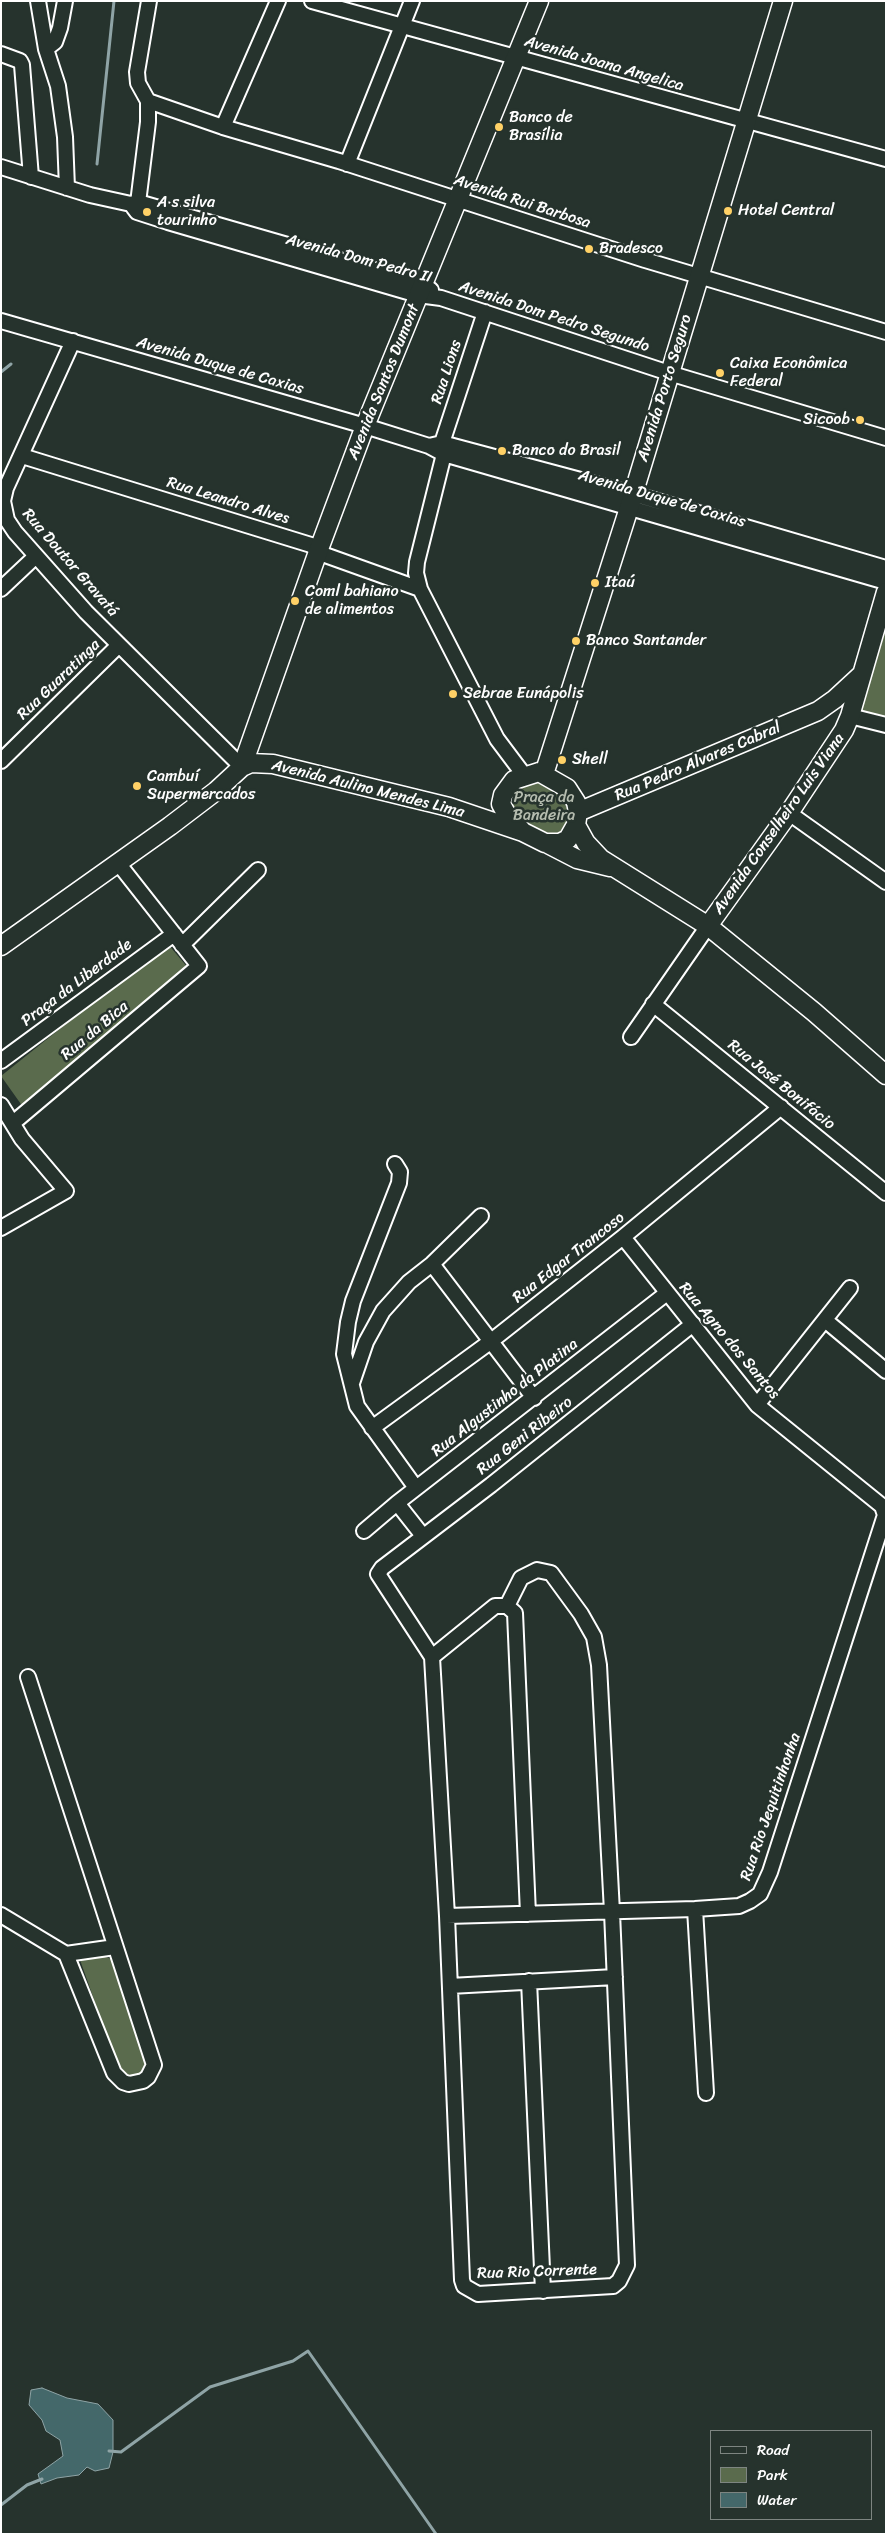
<!DOCTYPE html>
<html>
<head>
<meta charset="utf-8">
<style>
  body { margin:0 }
  #map { position:relative; width:887px; height:2535px; overflow:hidden; background:#26332d; font-family:Sriracha,sans-serif }
  canvas { display:block }
  .frame { position:absolute; inset:0; border:2px solid #fff; pointer-events:none }
  .legend { position:absolute; left:710px; top:2430px; width:162px; height:90px; box-sizing:border-box; background:#26332d; border:1px solid #7d8581; margin:0; padding:6px 9px; list-style:none; font-size:15px; color:#fff }
  .legend li { display:flex; align-items:center; gap:10px; height:25px }
  .legend b { width:25px; border:1px solid #7d8581 }
</style>
</head>
<body>
<div id="map">
<canvas width="887" height="2535"></canvas>
<div class="frame"></div>
<ul class="legend">
<li><b style="height:6px;background:#26332d"></b>Road</li>
<li><b style="height:14px;background:#5a6b4d"></b>Park</li>
<li><b style="height:14px;background:#44686a"></b>Water</li>
</ul>
</div>
<script>
const context = document.querySelector('canvas').getContext('2d');
context.lineJoin = 'round';
function paint(path, color) {
  context.fillStyle = color;
  context.fill(path, 'evenodd');
}
function shape(rows) {
  const path = new Path2D();
  for (const r of rows) {
    path.moveTo(r[0], r[1]);
    for (let i = 2; i < r.length; i += 2) path.lineTo(r[i], r[i + 1]);
  }
  return path;
}
function trace(path, color, width, dash) {
  context.strokeStyle = color;
  context.lineWidth = width;
  context.lineCap = dash ? 'butt' : 'round';
  context.setLineDash(dash || []);
  context.stroke(path);
}
function write(font, color, halo, rows, align = 'center') {
  context.font = font + ' Sriracha,sans-serif';
  context.lineWidth = 5;
  context.setLineDash([]);
  context.textBaseline = 'middle';
  context.strokeStyle = halo;
  context.fillStyle = color;
  for (const [text, x, y, turn = 0] of rows) {
    context.save();
    context.translate(x, y);
    context.rotate((+turn || 0) * Math.PI / 180);
    context.textAlign = isNaN(turn) ? turn : align;
    if (halo) context.strokeText(text, 0, 0);
    context.fillText(text, 0, 0);
    context.restore();
  }
}
paint(shape([
  [886,611,886,717,860,710],
  [537,779,562,788,572,811,567,826,559,836,544,837,522,823,508,805,515,785],
  [167,943,189,969,23,1107,1,1076],
  [90,1953,112,1959,149,2065,148,2069,135,2079,121,2076,79,1957]
]), '#5a6b4d');
const water = shape([
  [42,2388,67,2398,98,2404,113,2420,113,2452,109,2468,95,2471,87,2467,79,2475,57,2478,41,2484,38,2474,63,2456,60,2440,46,2431,42,2420,29,2405,31,2390,42,2388]
]);
paint(water, '#44686a');
trace(water, '#8fa4a6', 1);
trace(shape([
  [97,164,114,1],
  [1,372,11,364],
  [109,2451,121,2452,210,2387,293,2361,308,2351,436,2534],
  [1,2505,27,2485,42,2479]
]), '#8fa4a6', 3);
const minor = shape([
  [38,1,46,49,58,86,65,137,67,188],
  [312,1,886,159],
  [46,49,55,42,60,28,65,1],
  [1,54,20,61,22,65,31,177],
  [148,101,223,127,339,161,645,260,886,332],
  [223,127,278,1],
  [347,164,412,1],
  [1,167,90,195,131,204],
  [131,204,137,212,168,222,418,295,441,298,669,373,886,438],
  [131,204,138,202,423,284,431,290],
  [137,211,148,122,148,101,138,83,137,72,149,1],
  [1,321,365,426,429,446,444,454,886,582],
  [73,341,6,488,3,501,7,520,15,532,86,612,242,767],
  [442,443,485,312],
  [429,446,442,443,633,494,886,568],
  [443,447,444,454,417,562,416,573,420,589,497,739,524,775],
  [22,456,311,545,325,555,420,589],
  [1,589,36,556],
  [850,716,886,725],
  [1,761,119,645],
  [789,813,886,882],
  [182,945,258,870],
  [653,1004,886,1193],
  [631,1037,708,926],
  [1,1061,174,934],
  [1,1105,22,1139,66,1191,1,1228],
  [13,1123,199,966,118,863],
  [395,1164,400,1172,399,1183,353,1301,348,1322,344,1354,357,1406,416,1488],
  [432,1264,534,1398],
  [825,1320,886,1371],
  [352,1383,366,1342,383,1311,409,1282,432,1264,481,1216],
  [757,1405,850,1288],
  [372,1428,490,1342,623,1237,781,1107],
  [397,1503,423,1536],
  [364,1531,397,1503,667,1293],
  [507,1606,521,1578,537,1570,551,1573,581,1614,594,1637,599,1665,612,1912,627,2265,619,2281,613,2286,478,2294,464,2286,462,2280,447,1916,432,1657,378,1574,382,1568,491,1485,693,1324],
  [432,1657,495,1606,507,1606,515,1613,528,1914],
  [28,1677,154,2065,148,2077,143,2081,129,2084,123,2082,114,2073,66,1954],
  [695,1909,706,2093],
  [1,1915,66,1954,115,1947],
  [447,1916,695,1909,739,1906,750,1901,760,1894,770,1872,885,1515,882,1506,757,1405,623,1237],
  [529,1981,543,2291],
  [450,1986,615,1977]
]);
const major = shape([
  [242,767,319,549,365,426,539,1],
  [539,772,567,788,576,802,578,812,576,825,568,839,560,843,545,843,523,832,507,815,501,804,503,795,514,780,539,772],
  [544,774,629,508,783,1],
  [578,812,818,711,835,699,861,675],
  [576,825,586,843,601,859,708,926,814,1012,886,1075],
  [546,843,577,859,610,867],
  [708,926,789,813,844,730,850,716,886,592],
  [1,946,170,826,216,791,242,767,251,763,273,764,449,807,523,832]
]);
trace(minor, '#fff', 18);
trace(major, '#fff', 21);
trace(minor, '#26332d', 14);
trace(major, '#26332d', 18);
for (const [x, y, r, color] of [
  [499,127,5,"#ffd166"],
  [728,211,5,"#ffd166"],
  [147,212,5,"#ffd166"],
  [589,249,5,"#ffd166"],
  [720,373,5,"#ffd166"],
  [860,420,5,"#ffd166"],
  [502,451,5,"#ffd166"],
  [595,583,5,"#ffd166"],
  [295,601,5,"#ffd166"],
  [576,641,5,"#ffd166"],
  [453,694,5,"#ffd166"],
  [562,760,5,"#ffd166"],
  [137,786,5,"#ffd166"]
]) {
  const dot = new Path2D();
  dot.arc(x, y, r, 0, 2 * Math.PI);
  context.fillStyle = color;
  context.fill(dot);
  trace(dot, '#26332d', 2);
}
write('16px', '#fff', '#26332d', [
  ["Avenida Joana Angelica",604,64,16],
  ["Avenida Rui Barbosa",522,202,18],
  ["Avenida Dom Pedro II",359,259,15],
  ["Avenida Dom Pedro Segundo",554,317,18],
  ["Avenida Duque de Caxias",220,366,16],
  ["Rua Lions",447,372,-72],
  ["Avenida Santos Dumont",384,382,-68],
  ["Avenida Porto Seguro",665,388,-73],
  ["Avenida Duque de Caxias",662,499,16],
  ["Rua Leandro Alves",228,501,17],
  ["Rua Doutor Gravatá",70,563,49],
  ["Rua Guaratinga",59,680,-44],
  ["Rua Pedro Alvares Cabral",698,762,-23],
  ["Avenida Aulino Mendes Lima",368,789,14],
  ["Avenida Conselheiro Luis Viana",779,824,-55],
  ["Praça da Liberdade",77,983,-37],
  ["Rua da Bica",95,1031,-40],
  ["Rua José Bonifácio",781,1085,39],
  ["Rua Edgar Trancoso",569,1258,-38],
  ["Rua Agno dos Santos",729,1341,50],
  ["Rua Algustinho da Platina",505,1398,-38],
  ["Rua Geni Ribeiro",525,1436,-38],
  ["Rua Rio Jequitinhonha",771,1807,-71],
  ["Rua Rio Corrente",537,2272,-2]
]);
write('16px', '#fff', '#26332d', [
  ["Banco de",509,118],
  ["Brasília",509,136],
  ["A s silva",157,203],
  ["tourinho",157,221],
  ["Hotel Central",738,211],
  ["Bradesco",599,249],
  ["Caixa Econômica",730,364],
  ["Federal",730,382],
  ["Sicoob",850,420,"right"],
  ["Banco do Brasil",512,451],
  ["Itaú",605,583],
  ["Coml bahiano",305,592],
  ["de alimentos",305,610],
  ["Banco Santander",586,641],
  ["Sebrae Eunápolis",463,694],
  ["Shell",572,760],
  ["Cambuí",147,777],
  ["Supermercados",147,795]
], 'left');
write('16px', '#b5bcaf', '#26332d', [
  ["Praça da",544,798],
  ["Bandeira",544,816]
]);
</script>
</body>
</html>
